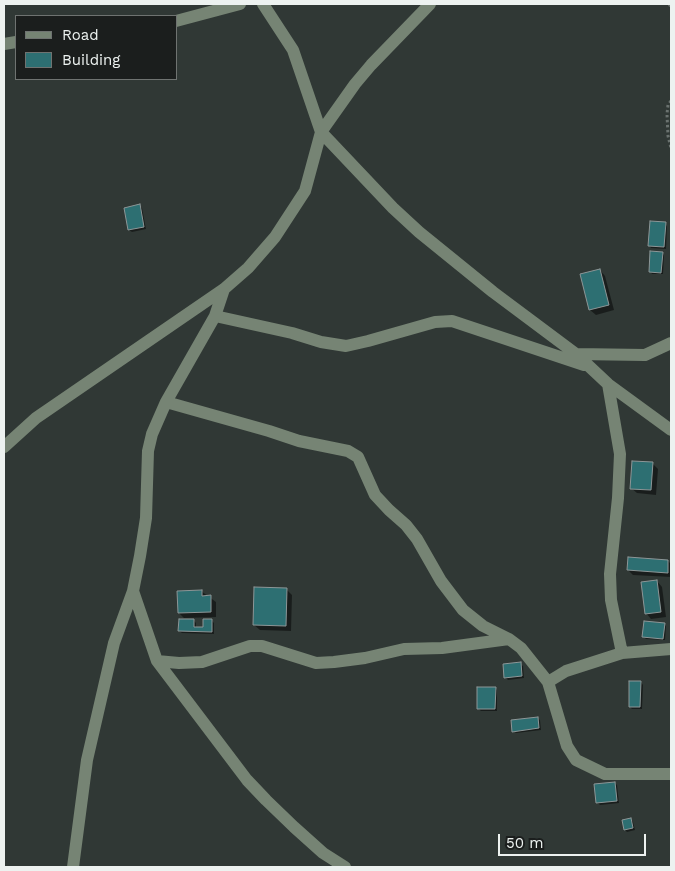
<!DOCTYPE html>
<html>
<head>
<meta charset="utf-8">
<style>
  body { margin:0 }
  #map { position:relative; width:675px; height:871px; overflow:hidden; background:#303835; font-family:"Work Sans",sans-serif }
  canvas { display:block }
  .frame { position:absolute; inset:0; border:5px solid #edf2f0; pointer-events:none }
  .legend { position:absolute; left:15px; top:15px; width:162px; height:65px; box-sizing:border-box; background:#1b1e1d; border:1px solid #6f7371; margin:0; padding:6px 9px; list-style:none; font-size:15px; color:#edf2f0 }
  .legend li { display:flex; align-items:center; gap:10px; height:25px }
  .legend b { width:25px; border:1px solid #6f7371 }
  .scale { position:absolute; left:498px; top:834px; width:148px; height:22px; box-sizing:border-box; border:2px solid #edf2f0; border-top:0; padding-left:6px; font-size:15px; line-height:18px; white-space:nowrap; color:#edf2f0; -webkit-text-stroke:4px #1b1e1d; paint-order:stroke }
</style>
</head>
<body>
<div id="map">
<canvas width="675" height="871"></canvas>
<div class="frame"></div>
<ul class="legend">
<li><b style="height:6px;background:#768474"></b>Road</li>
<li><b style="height:14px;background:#2d6f72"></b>Building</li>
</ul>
<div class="scale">50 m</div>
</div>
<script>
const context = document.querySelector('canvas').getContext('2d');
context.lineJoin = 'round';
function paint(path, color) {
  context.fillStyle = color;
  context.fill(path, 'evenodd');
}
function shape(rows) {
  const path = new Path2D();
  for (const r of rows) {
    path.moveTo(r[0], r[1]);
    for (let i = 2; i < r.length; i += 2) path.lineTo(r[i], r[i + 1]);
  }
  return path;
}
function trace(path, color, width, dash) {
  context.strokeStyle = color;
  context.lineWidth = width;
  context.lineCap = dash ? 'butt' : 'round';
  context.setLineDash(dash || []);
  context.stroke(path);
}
paint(shape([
  [139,206,142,208,146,229,132,232,129,230],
  [665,224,667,226,666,249,651,248,649,245],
  [662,253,664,255,663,274,652,274,650,271],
  [600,270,605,276,614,310,596,315,590,310],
  [652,463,658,469,656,495,637,493,631,488],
  [668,561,671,564,671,577,633,575,628,570],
  [657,581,662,587,666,617,651,619,646,613],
  [286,589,292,595,291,631,260,630,254,625],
  [201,591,216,602,216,617,184,618,179,613],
  [194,621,196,623,196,628,204,628,212,621,214,623,214,634,182,633,179,631],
  [664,624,666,626,665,640,646,639,643,636],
  [520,664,523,666,524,678,508,680,506,678],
  [641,682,643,685,642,709,632,709,630,707],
  [495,688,497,690,497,711,481,711,478,708],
  [537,718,540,720,541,730,516,733,514,731],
  [615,783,617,785,619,803,600,805,598,803],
  [631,819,633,822,635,830,627,832,625,830,623,821]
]), '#0007');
const building = shape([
  [140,204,144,227,128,230,124,208,140,204],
  [650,221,666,222,664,247,648,246,650,221],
  [650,251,663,252,661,273,649,272,650,251],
  [600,269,609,305,589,310,580,274,600,269],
  [632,461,653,462,651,490,630,489,632,461],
  [628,557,668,560,668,573,627,570,628,557],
  [657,580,661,612,645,614,641,582,657,580],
  [254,587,287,588,286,626,253,625,254,587],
  [202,590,202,596,211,595,211,612,178,613,177,591,202,590],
  [179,619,194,619,194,627,203,627,203,619,212,619,212,632,178,631,179,619],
  [644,621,665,623,663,639,642,637,644,621],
  [521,662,522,676,504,678,503,664,521,662],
  [629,681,641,681,640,707,629,707,629,681],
  [477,687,496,687,495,709,477,709,477,687],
  [538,717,539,728,512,732,511,720,538,717],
  [615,782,617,801,596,803,594,784,615,782],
  [631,818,633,828,624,830,622,820,631,818]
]);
paint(building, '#2d6f72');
trace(building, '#8d9697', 1);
trace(shape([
  [669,4,671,7],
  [671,101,668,105,667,114,668,136,671,148]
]), '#6a726f', 3, [2.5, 2.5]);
trace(shape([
  [263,4,293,50,321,132,393,208,419,232,493,292,576,354,608,384,671,430],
  [176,21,240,4],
  [4,44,16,42],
  [215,316,292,333,321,342,346,346,368,341,435,322,452,321,584,365],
  [576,354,645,355,671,343],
  [608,384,620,454,618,498,610,574,611,600,622,653],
  [166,402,269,431,299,441,348,451,358,457,375,495,389,510,406,525,417,539,441,581,463,610,483,626,509,639,521,648,548,682,567,746,576,760,605,774,671,774],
  [4,447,36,418,224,289,248,268,275,237,305,191,321,132,355,84,371,65,430,4],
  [133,591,157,661,247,780,266,800,294,827,323,853,345,867],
  [157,661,179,663,202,662,250,646,262,646,316,663,334,662,365,658,404,649,442,648,509,639],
  [548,682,566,671,622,653,671,649],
  [73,867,87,760,114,643,133,591,140,556,146,518,148,451,152,434,166,402,215,316,224,289]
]), '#768474', 12);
</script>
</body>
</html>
